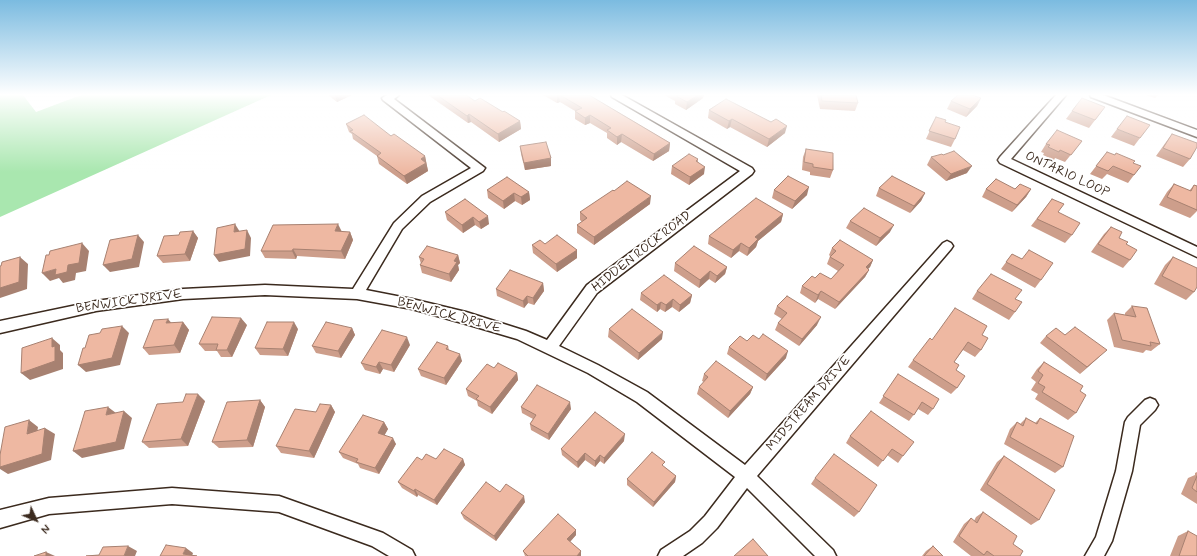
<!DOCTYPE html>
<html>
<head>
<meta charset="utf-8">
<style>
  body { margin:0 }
  #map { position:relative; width:1197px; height:556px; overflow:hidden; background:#fff; font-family:Mynerve,sans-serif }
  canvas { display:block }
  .north { position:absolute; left:16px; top:500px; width:40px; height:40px; -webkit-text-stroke:3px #fff; paint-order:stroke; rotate:134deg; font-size:11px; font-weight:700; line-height:16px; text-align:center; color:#3b2a1e }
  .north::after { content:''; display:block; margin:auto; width:14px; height:18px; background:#3b2a1e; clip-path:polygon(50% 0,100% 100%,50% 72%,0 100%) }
</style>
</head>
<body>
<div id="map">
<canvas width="1197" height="556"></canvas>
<div class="north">N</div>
</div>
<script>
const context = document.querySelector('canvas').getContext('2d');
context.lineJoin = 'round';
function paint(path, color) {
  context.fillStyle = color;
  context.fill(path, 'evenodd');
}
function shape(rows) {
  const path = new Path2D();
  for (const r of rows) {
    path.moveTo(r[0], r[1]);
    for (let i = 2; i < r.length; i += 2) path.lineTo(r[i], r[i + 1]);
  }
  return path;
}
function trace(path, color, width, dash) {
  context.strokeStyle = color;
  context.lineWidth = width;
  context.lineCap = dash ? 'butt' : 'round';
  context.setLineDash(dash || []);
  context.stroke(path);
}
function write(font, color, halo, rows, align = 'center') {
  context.font = font + ' Mynerve,sans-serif';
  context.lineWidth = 3.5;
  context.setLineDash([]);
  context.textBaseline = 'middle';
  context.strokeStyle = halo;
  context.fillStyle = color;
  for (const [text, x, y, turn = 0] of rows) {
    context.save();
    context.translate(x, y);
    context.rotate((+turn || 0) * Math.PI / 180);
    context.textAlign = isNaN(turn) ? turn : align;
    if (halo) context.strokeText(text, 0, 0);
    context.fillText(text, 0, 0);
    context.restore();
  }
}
paint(shape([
  [0,95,23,95,36,112,81,95,271,95,0,217]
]), '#a9e7af');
const minor = shape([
  [387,95,399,95,394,99,485,168,483,171,430,202,402,229,366,290,412,299,466,312,526,331,547,340,587,285,740,171,612,97,611,95,622,95,752,168,754,171,752,174,597,293,559,346,598,365,647,392,745,465,943,243,947,241,951,243,953,246,951,249,757,476,833,550,836,556,815,556,747,488,717,528,702,543,683,556,658,556,661,550,690,531,705,516,735,477,637,402,588,373,517,339,466,324,412,309,357,299,265,295,183,299,96,311,0,333,0,321,96,301,183,289,265,285,353,289,394,223,422,196,471,168,383,100,382,98,387,95],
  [1056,95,1066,95,1011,159,1197,247,1197,257,1000,163,998,160,1000,157,1056,95],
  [1090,95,1103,95,1197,130,1197,137,1091,97,1090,95],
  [1150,398,1155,400,1158,405,1155,410,1140,425,1132,471,1112,541,1104,556,1085,556,1096,537,1116,471,1125,422,1128,417,1145,400,1150,398],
  [172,488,279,496,383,533,412,550,415,556,389,556,372,546,279,512,172,504,49,514,0,528,0,510,49,498,172,488]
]);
trace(minor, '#3b2a1e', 3);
paint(minor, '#fff');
paint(shape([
  [328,95,352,95,337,102],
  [428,95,466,95,475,101,503,112,520,121,521,129,499,142,471,122,468,123],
  [543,95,589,95,670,143,669,151,653,161,621,142,617,145,607,138,607,133,590,123,585,125,575,119,575,111,560,102,557,103],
  [664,95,704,95,703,98,686,110,675,104,675,101],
  [817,95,856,95,858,103,855,111,820,109],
  [1146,95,1158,95,1155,98],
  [981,98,977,106,966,117,947,109,951,101],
  [1105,107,1089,128,1066,119,1072,111],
  [709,110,771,122,785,133,767,147,730,127,727,129,708,118],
  [936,117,945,122,955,139,951,147,926,139],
  [346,124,391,136,425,156,428,171,407,184,379,164,377,156,353,139,352,134,349,132],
  [1117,129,1140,138,1134,146,1111,137],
  [1172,134,1190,159,1183,167,1156,156,1166,142],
  [1082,141,1065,162,1055,158,1054,160,1043,155,1044,153,1041,152,1046,144],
  [520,146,551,158,551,166,525,170,521,154],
  [806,149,833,170,830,178,810,175,810,172,802,170,803,157],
  [1107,152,1133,163,1134,175,1128,183,1107,174,1102,179,1090,174],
  [931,157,967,173,946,181,927,165],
  [698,159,698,162,704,174,689,185,671,174,672,166],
  [1174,184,1189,191,1194,185,1197,186,1197,211,1190,218,1159,205,1167,192],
  [879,188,925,193,921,201,910,213,876,196],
  [986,189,1031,189,1026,197,1012,212,982,197],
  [487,190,529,192,530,200,522,205,515,201,504,209,488,198],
  [774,190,807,195,792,209,772,198],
  [614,191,650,204,594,245,577,233,577,225,582,222,580,220,580,212],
  [465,199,489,224,481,229,475,225,463,233,447,220,445,212],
  [1052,199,1058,212,1072,235,1065,243,1031,226],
  [783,214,781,222,758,241,756,247,747,256,739,251,731,258,708,244,709,236],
  [850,221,890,232,876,246,846,228],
  [1111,227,1119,238,1126,244,1130,260,1123,268,1091,252,1104,234],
  [193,231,198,238,190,261,163,263,157,256,179,235],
  [342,232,350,232,353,240,345,259,297,256,296,259,265,258,261,251],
  [545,244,577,250,577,258,557,272,533,253,532,245],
  [832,248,873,260,870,267,868,269,869,270,865,277,835,309,818,299,815,303,800,293,802,286,815,278,831,279,838,271,827,264,830,256,829,255],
  [1012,254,1022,259,1041,280,1035,288,1001,269],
  [458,255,460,263,458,265,459,270,451,282,422,273,420,265,421,264,419,257],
  [1173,257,1194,292,1186,300,1154,284,1165,265],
  [675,263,727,267,725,274,715,283,709,279,699,288,674,271],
  [543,283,544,291,534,305,528,303,524,308,497,296,496,289],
  [977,291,1015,299,1015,312,1009,320,972,299],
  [641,293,692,295,690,303,679,312,672,307,665,312,660,309,657,312,640,300],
  [777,306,817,325,799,346,775,330,778,323,782,319,774,314],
  [1132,306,1160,344,1151,351,1146,350,1143,353,1114,347,1107,320,1114,313,1125,315,1125,313],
  [183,322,189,330,180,353,149,355,143,348,172,323],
  [247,325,232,357,221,357,217,351,205,351,199,344],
  [352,328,355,335,341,358,316,353,312,346],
  [298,329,288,356,260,355,255,348],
  [609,329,662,339,638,360,608,337],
  [982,335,981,350,975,357,963,350,954,362,956,370,957,388,951,394,908,367,913,360,932,340],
  [1065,335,1099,357,1080,374,1040,343,1046,336],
  [747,341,786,358,765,381,727,354,729,347],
  [410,345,394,372,383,369,380,374,365,370,361,363],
  [448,346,449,350,462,361,446,385,421,376,418,369],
  [1044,362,1080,391,1076,413,1068,420,1035,399,1038,394,1031,390,1036,382,1031,378,1037,369],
  [494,368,517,373,518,380,492,414,478,406,477,401,468,396,466,389],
  [704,374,753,387,750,394,728,418,697,394,699,387,704,382,702,381],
  [898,374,933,409,928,415,918,409,909,421,879,403],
  [260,400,265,407,253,447,219,448,212,442],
  [205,401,188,446,149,448,142,442,183,402],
  [331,405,335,412,314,458,281,453,276,446],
  [521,407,571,409,549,440,531,430,530,424,533,419,522,413],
  [871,411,903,456,898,463,887,455,878,467,846,443,850,436],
  [1026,418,1035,423,1040,418,1063,467,1055,473,1004,444,1010,429,1017,422,1020,424],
  [384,422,388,429,384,435,396,444,379,474,360,468,358,464,343,458,339,452],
  [624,441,604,464,600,461,595,467,585,460,578,468,562,455,561,449],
  [1004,456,1039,520,1031,525,980,490,997,462],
  [436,459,463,459,465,465,437,505,418,495,417,497,402,488,398,482,422,460],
  [664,467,676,476,675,482,653,507,627,485,627,479],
  [1197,472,1197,504,1181,494,1188,478,1195,475,1195,473],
  [815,478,859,512,854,517,811,484],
  [500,492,525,502,496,541,464,519,461,513],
  [983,512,1013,544,1020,556,971,556,953,542,964,524,971,518,974,521,976,517],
  [576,530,576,535,570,542,581,551,581,556,525,556,523,551],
  [1188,531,1197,556,1170,556,1178,536],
  [933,546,943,556,922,556,926,551]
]), '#cd9e8b');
paint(shape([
  [335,95,352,95,337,102],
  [557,95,559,95,560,102,557,103],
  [698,95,704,95,703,98,686,110,687,102],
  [981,98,977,106,966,117,970,109],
  [469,114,471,122,468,123,467,116],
  [590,115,590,123,585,125,585,118],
  [732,119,730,127,727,129,729,121],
  [520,121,521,129,499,142,498,134],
  [787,126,785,133,767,147,769,139],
  [622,134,621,142,617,145,617,137],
  [670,143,669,151,653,161,654,154],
  [425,156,428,171,407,184,404,176,421,159],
  [551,158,551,166,525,170,524,163],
  [972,166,967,173,946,181,951,174],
  [705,167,704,174,689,185,690,177],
  [809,187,807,195,792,209,795,201],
  [1031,189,1026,197,1012,212,1017,205],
  [529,192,530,200,522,205,521,197],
  [514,193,515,201,504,209,503,201],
  [925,193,921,201,910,213,914,206],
  [651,196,650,204,594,245,594,237],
  [783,214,781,222,758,241,756,247,747,256,749,248,755,237],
  [488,216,489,224,481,229,479,222],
  [473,217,475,225,463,233,462,225],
  [235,224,240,232,234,232],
  [338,224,342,232,335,231],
  [894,225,890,232,876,246,880,238],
  [247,230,251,238,250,256,219,262,214,255],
  [193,231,198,238,190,261,185,254],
  [350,232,353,240,345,259,341,251],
  [138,235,144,242,139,267,110,272,103,265],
  [82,243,89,251,86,271,76,273,75,280,63,283,59,278,50,281,42,273,56,269,68,265],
  [741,243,739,251,731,258,733,250],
  [293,249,297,256,296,259,292,251],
  [577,250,577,258,557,272,556,264],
  [458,255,460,263,458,265,459,270,451,282,449,274,454,261],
  [20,257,28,264,27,289,0,298,0,288],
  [873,260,870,267,862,275,866,267],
  [727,267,725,274,715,283,717,276],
  [869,270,865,277,835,309,839,302],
  [710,271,709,279,699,288,700,280],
  [543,283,544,291,534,305,533,298],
  [821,291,818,299,815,303,818,295],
  [692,295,690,303,679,312,680,305],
  [527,296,528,303,524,308,523,301],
  [673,299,672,307,665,312,666,305],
  [661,302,660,309,657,312,657,305],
  [821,317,817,325,799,346,802,339],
  [241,318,247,325,232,357,227,350],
  [168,319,175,327,166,323],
  [183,322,189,330,180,353,174,345],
  [294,322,298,329,288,356,283,349],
  [122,326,129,333,120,365,86,372,78,365],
  [352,328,355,335,341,358,338,351],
  [663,332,662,339,638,360,639,353],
  [407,337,410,345,394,372,391,365],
  [52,338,60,345,60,350,63,353,63,369,30,380,21,373,52,347],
  [1107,350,1099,357,1080,374,1087,367],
  [788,351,786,358,765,381,767,374],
  [460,354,462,361,446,385,444,378],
  [379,362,383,369,380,374,376,367],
  [517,373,518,380,492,414,490,407],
  [753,387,750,394,728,418,730,411],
  [198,394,205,401,188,446,181,439],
  [260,400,265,407,253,447,247,440],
  [570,402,571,409,549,440,548,434],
  [331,405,335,412,314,458,309,451],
  [108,407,116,413,106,415],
  [124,411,132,418,124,449,82,458,73,451],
  [29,420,38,427,36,440,27,434],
  [384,422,388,429,382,440,378,433],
  [45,428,55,434,51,460,8,474,0,469,0,467],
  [625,434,624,441,604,464,604,458],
  [393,438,396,444,379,474,375,468],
  [585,453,585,460,578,468,577,462],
  [600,455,600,461,595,467,595,461],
  [463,459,465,465,437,505,434,500],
  [676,476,675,482,653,507,654,502],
  [415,489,418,495,417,497,414,491],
  [524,496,525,502,496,541,494,536],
  [576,530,576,535,568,544,567,539],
  [128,546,137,551,135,556,124,556],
  [186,548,193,553,192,556,183,554],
  [581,551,581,556,577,556],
  [46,552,55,556,46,556]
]), '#a78171');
const building = shape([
  [437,95,466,95,475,101,480,98,503,112,504,111,520,121,498,134,469,114,467,116,437,95],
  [560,95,589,95,670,143,654,154,622,134,617,137,607,130,611,128,590,115,585,118,575,111,582,108,560,95],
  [677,95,698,95,687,102,676,96,678,95,677,95],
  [821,95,856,95,858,103,822,101,821,95],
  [958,95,972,95,981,98,970,109,951,101,958,95],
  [1082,98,1105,107,1095,120,1072,111,1082,98],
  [726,99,771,122,776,119,787,126,769,139,732,119,729,121,709,110,726,99],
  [364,115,391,136,394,134,425,156,421,159,426,163,404,176,377,156,381,153,350,131,353,130,346,124,364,115],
  [1127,116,1150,125,1140,138,1117,129,1127,116],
  [936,117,946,120,945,122,960,127,955,139,929,131,936,117],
  [1057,130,1082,141,1071,155,1060,150,1059,152,1048,147,1050,145,1046,144,1057,130],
  [1172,134,1197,143,1197,147,1190,159,1163,148,1172,134],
  [546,142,551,158,524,163,520,146,546,142],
  [806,149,833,153,833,170,813,167,813,164,804,162,806,149],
  [954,151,972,166,951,174,931,157,942,154,943,155,954,151],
  [1107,152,1115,155,1116,153,1135,161,1133,163,1141,166,1134,175,1113,166,1108,171,1096,166,1107,152],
  [689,154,698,159,696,161,705,167,690,177,672,166,689,154],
  [788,176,809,187,795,201,774,190,788,176],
  [892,176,925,193,914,206,879,188,892,176],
  [507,177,529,192,521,197,514,193,503,201,487,190,507,177],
  [996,179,1015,189,1020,184,1031,189,1017,205,986,189,996,179],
  [627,181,651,196,594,237,577,225,587,218,580,212,613,190,614,191,627,181],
  [1174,184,1191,191,1194,185,1197,186,1197,210,1167,197,1174,184],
  [756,198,783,214,755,237,758,239,749,248,741,243,733,250,709,236,756,198],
  [465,199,488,216,479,222,473,217,462,225,445,212,465,199],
  [1052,199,1064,204,1058,212,1080,223,1072,235,1037,219,1052,199],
  [864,208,894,225,880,238,850,221,864,208],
  [235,224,234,232,247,230,245,249,214,255,217,228,235,224],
  [338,224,335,231,350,232,341,251,293,249,292,251,261,251,273,225,338,224],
  [1111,227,1122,232,1119,238,1128,242,1126,244,1137,250,1130,260,1098,244,1111,227],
  [193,231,185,254,157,256,164,236,179,235,180,232,193,231],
  [138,235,132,259,103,265,110,240,138,235],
  [557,235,577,250,556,264,532,245,540,240,545,244,557,235],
  [840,240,873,260,866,267,869,270,839,302,821,291,818,295,802,286,812,276,815,278,820,273,831,279,844,265,830,257,836,251,832,248,840,240],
  [82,243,79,263,68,265,67,272,55,275,56,269,42,273,46,255,49,255,50,251,82,243],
  [427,246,458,255,454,261,457,262,449,274,420,265,424,259,419,257,427,246],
  [694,246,727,267,717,276,710,271,700,280,675,263,694,246],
  [1029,250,1053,263,1041,280,1006,262,1012,254,1022,259,1029,250],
  [20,257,19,282,0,288,0,266,1,266,2,262,20,257],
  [1173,257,1197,268,1197,287,1194,292,1162,276,1173,257],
  [510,270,543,283,533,298,527,296,523,301,496,289,510,270],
  [991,274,1022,290,1015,299,1022,302,1015,312,977,291,991,274],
  [664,275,692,295,680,305,673,299,666,305,661,302,657,305,641,293,664,275],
  [787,296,821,317,802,339,778,323,787,313,777,306,787,296],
  [1132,306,1147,308,1160,344,1150,342,1151,346,1122,340,1114,313,1136,317,1132,306],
  [955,308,987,326,982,335,988,338,981,350,968,342,954,362,959,365,956,370,965,376,957,388,913,360,930,338,932,340,955,308],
  [632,309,663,332,639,353,609,329,632,309],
  [212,317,241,318,227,350,216,350,218,344,199,344,212,317],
  [168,319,166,323,183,322,174,345,143,348,154,320,168,319],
  [267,322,294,322,283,349,255,348,267,322],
  [326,322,352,328,338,351,312,346,326,322],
  [122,326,112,358,78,365,83,348,85,348,89,335,100,333,102,329,122,326],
  [1075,327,1107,350,1087,367,1046,336,1056,328,1065,335,1075,327],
  [382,330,407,337,391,365,379,362,376,367,361,363,382,330],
  [763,334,788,351,767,374,729,347,740,336,747,341,753,335,759,339,763,334],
  [52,338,52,347,55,346,55,361,21,373,22,348,52,338],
  [437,342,448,346,446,349,460,354,444,378,418,369,437,342],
  [716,361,753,387,730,411,699,387,708,377,704,374,716,361],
  [1044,362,1083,386,1080,391,1086,395,1076,413,1042,392,1045,387,1038,383,1043,375,1038,371,1044,362],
  [498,363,517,373,490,407,476,399,479,396,466,389,487,364,494,368,498,363],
  [898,374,939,399,933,409,922,402,914,415,883,396,898,374],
  [537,385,570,402,548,434,530,424,536,415,521,407,537,385],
  [186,394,198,394,181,439,142,442,157,404,183,402,186,394],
  [260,400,247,440,212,442,227,402,260,400],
  [320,404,331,405,309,451,276,446,295,409,316,412,320,404],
  [108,407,106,415,124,411,116,442,73,451,85,411,108,407],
  [871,411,914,442,903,456,892,449,883,461,850,436,871,411],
  [595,412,625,434,604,458,600,455,595,461,585,453,577,462,561,449,595,412],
  [363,415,384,422,378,433,393,438,375,468,356,462,358,459,339,452,363,415],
  [1026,418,1037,424,1040,418,1074,436,1063,467,1010,437,1017,422,1023,426,1026,418],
  [29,420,27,434,45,428,42,454,0,467,0,455,5,427,29,420],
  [444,449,463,459,434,500,415,489,414,491,398,482,417,457,422,460,426,454,436,459,444,449],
  [652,452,665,462,662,465,676,476,654,502,627,479,652,452],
  [834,454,877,485,859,512,815,478,834,454],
  [1004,456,1055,490,1039,520,987,484,1004,456],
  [1197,476,1197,492,1192,488,1197,476],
  [486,482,500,492,506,484,524,496,494,536,461,513,486,482],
  [983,512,1017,536,1013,544,1023,551,1020,556,994,556,987,551,984,555,959,536,971,518,977,523,983,512],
  [558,514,576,530,567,539,581,551,577,556,528,556,523,551,558,514],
  [1188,531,1197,536,1197,556,1179,556,1188,531],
  [753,539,768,556,734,556,753,539],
  [166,545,186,548,183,554,197,556,160,556,166,545],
  [128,546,124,556,86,556,99,555,103,547,128,546],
  [933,546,943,556,924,556,933,546],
  [46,552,46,556,34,556,46,552]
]);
paint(building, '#eeb8a2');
trace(building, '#a78171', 1);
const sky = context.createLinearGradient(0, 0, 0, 172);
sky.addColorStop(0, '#7bbbe0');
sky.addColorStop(0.55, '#fff');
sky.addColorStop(1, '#ffffff00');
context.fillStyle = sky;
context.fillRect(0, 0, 1197, 172);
write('13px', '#3b2a1e', '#fff', [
  ["ONTARIO LOOP",1067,175,25],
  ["HIDDEN ROCK ROAD",642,252,-38],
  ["BENWICK DRIVE",129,302,-8],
  ["BENWICK DRIVE",449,316,15],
  ["MIDSTREAM DRIVE",809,404,-49]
]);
</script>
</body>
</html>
